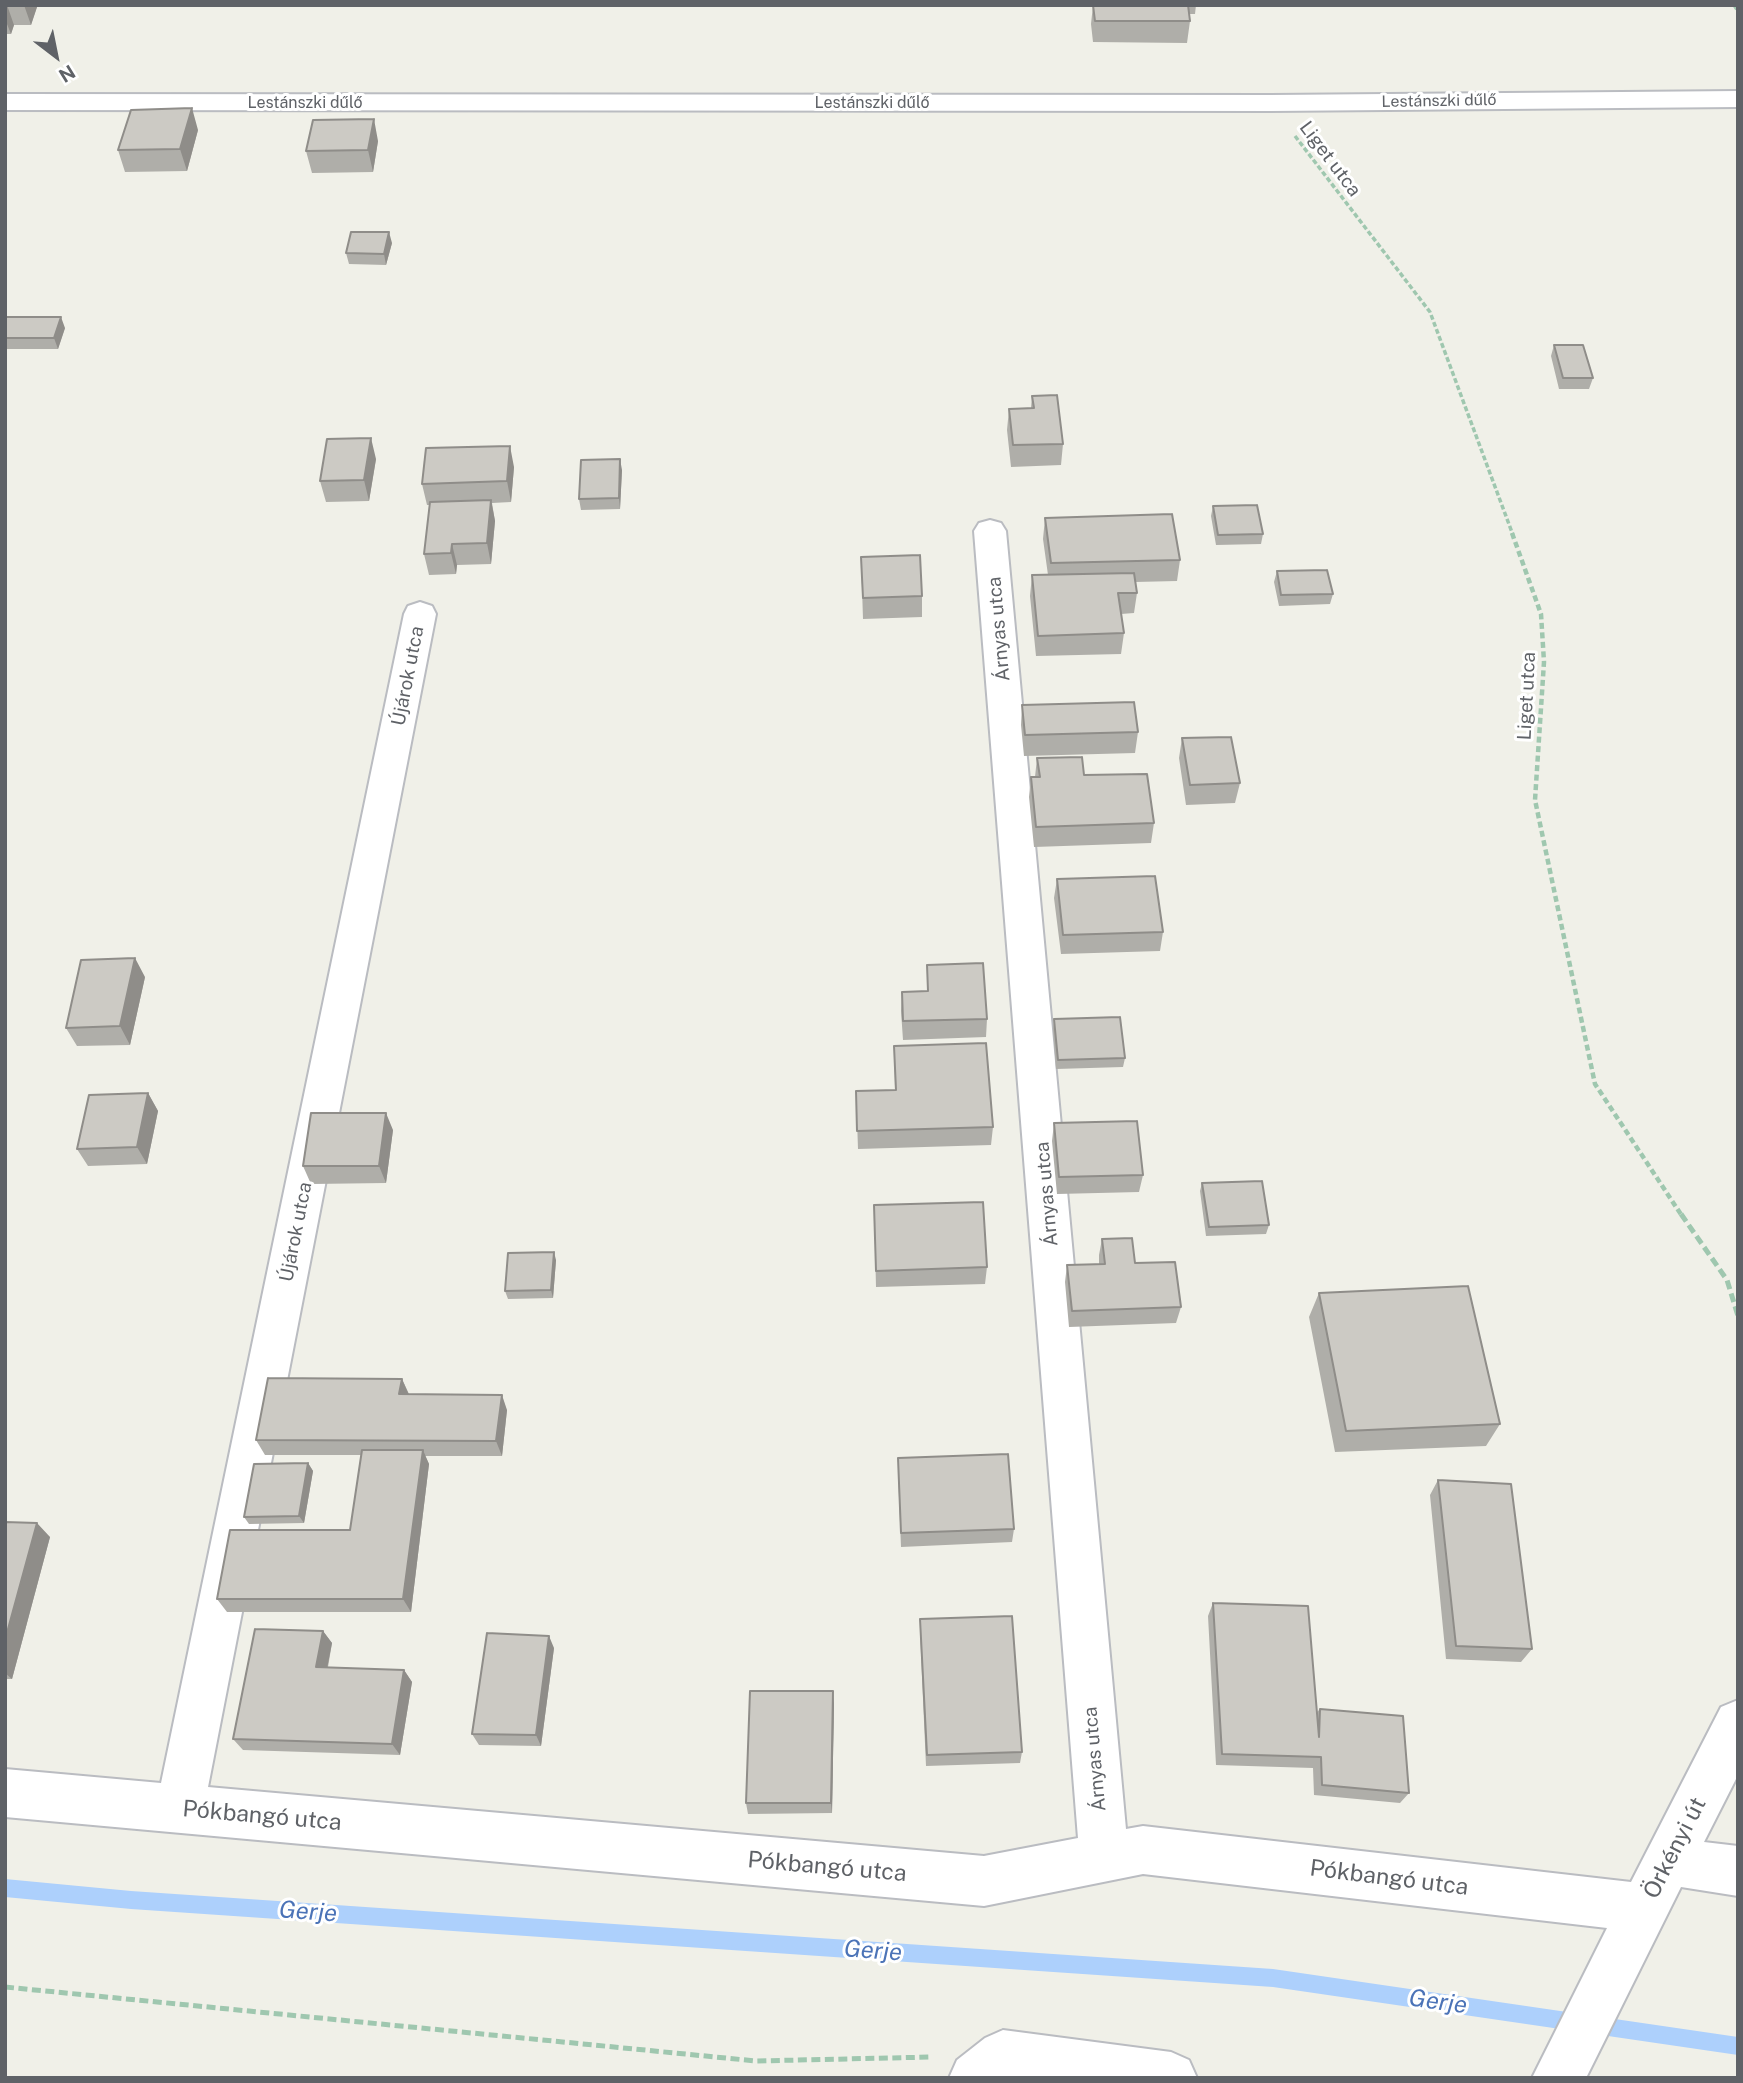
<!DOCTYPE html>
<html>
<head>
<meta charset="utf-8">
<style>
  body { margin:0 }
  #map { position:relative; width:1743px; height:2083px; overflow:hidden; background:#f0f0e8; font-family:"Public Sans",sans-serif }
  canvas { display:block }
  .frame { position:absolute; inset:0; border:7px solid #5f6267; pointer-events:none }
  .north { position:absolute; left:21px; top:21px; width:70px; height:70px; -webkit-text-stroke:5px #fff; paint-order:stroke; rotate:148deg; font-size:19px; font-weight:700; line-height:28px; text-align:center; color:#5f6267 }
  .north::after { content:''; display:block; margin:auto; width:24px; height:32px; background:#5f6267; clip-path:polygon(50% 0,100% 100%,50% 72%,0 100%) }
</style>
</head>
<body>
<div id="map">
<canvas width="1743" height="2083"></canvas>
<div class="frame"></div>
<div class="north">N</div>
</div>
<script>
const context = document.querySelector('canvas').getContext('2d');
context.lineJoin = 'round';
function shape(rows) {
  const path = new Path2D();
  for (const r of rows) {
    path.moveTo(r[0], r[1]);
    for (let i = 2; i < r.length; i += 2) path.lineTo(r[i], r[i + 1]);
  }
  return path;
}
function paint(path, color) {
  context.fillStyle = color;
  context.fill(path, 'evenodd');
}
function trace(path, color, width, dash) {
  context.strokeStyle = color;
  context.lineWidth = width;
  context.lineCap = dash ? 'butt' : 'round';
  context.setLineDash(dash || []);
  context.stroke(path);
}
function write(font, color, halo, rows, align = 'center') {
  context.font = font + ' "Public Sans",sans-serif';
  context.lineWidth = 6;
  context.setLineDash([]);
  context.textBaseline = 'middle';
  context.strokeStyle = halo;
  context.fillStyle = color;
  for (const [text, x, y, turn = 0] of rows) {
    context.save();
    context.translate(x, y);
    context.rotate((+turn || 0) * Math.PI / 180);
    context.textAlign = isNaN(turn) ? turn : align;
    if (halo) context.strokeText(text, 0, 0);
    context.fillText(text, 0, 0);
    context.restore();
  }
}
paint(shape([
  [5,1879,131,1891,1273,1969,1738,2037,1738,2055,1273,1987,131,1909,5,1897,5,1879]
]), '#add0fc');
const minor = shape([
  [1738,91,1738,107,1271,111,5,110,5,94,1271,95,1738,91],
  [990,520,1001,523,1006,531,1126,1829,1143,1826,1631,1882,1721,1707,1738,1700,1738,1775,1704,1842,1738,1846,1738,1896,1681,1887,1586,2078,1532,2078,1607,1928,1143,1874,984,1906,5,1817,5,1769,161,1783,404,614,408,606,420,602,432,606,436,614,208,1787,984,1856,1078,1838,974,531,979,523,990,520],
  [1003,2030,1171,2052,1189,2060,1197,2078,949,2078,957,2060,985,2038,1003,2030]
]);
trace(minor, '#babcc1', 4);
trace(shape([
  [1734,5,1738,11],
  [1295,136,1430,312,1513,535]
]), '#9fc7af', 3.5, [5, 2.5]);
trace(shape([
  [1512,533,1541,614,1544,662,1535,800,1595,1084,1682,1216]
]), '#9fc7af', 4.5, [6, 3.5]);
trace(shape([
  [1681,1214,1727,1280,1738,1316],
  [5,1987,756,2061,932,2057]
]), '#9fc7af', 5, [9, 4.5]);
paint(minor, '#fff');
paint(shape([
  [5,5,37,5,37,7,31,25,14,25,11,34,5,34],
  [1093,5,1196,5,1195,14,1189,14,1190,21,1187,43,1093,42,1091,24],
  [198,130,187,171,125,172,118,150],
  [378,141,373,172,312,173,306,151],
  [392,243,386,265,349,264,346,253],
  [5,317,65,328,58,349,5,349],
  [1554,345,1593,378,1589,389,1559,389,1551,356],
  [1032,396,1063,444,1061,465,1011,467,1007,430,1009,409,1031,408],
  [376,459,369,501,326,502,320,481],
  [514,467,511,502,492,503,495,521,491,564,457,565,456,574,429,575,424,554,430,505,427,505,422,484],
  [622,470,620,509,581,510,579,499],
  [1213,506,1263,534,1261,544,1216,545,1211,516],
  [1045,518,1180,560,1177,581,1135,582,1137,593,1134,613,1121,614,1124,633,1121,654,1036,656,1030,596,1032,575,1048,575,1043,539],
  [861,557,922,596,922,617,863,619],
  [1277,571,1333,594,1330,604,1279,606,1274,582],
  [1022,705,1138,732,1135,753,1024,756,1021,725],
  [1182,738,1240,783,1235,803,1186,805,1179,758],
  [1037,758,1084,775,1154,823,1151,843,1034,847,1029,797,1031,777,1035,777],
  [1057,879,1163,932,1160,951,1061,954,1054,898],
  [927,965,987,1019,986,1037,903,1040,901,1011,902,992,927,991],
  [145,977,130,1045,77,1046,66,1028],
  [1054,1019,1125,1058,1123,1067,1056,1069,1053,1029],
  [894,1046,993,1127,991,1145,858,1149,856,1091,895,1090],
  [148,1093,158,1111,147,1164,88,1166,77,1149],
  [1054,1123,1143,1175,1139,1192,1057,1194,1052,1141],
  [393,1130,386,1183,311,1184,303,1166],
  [1202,1183,1269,1225,1266,1234,1206,1236,1200,1191],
  [874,1205,987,1267,985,1284,876,1287],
  [1102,1239,1135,1263,1181,1307,1176,1323,1069,1327,1065,1282,1067,1265,1099,1264,1099,1255],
  [556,1260,553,1298,508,1299,505,1291],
  [1319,1293,1500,1424,1486,1446,1335,1452,1309,1317],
  [402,1379,409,1394,507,1410,502,1456,425,1456,429,1464,411,1612,227,1612,217,1599,350,1530,361,1455,265,1455,256,1440],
  [898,1458,1014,1529,1012,1542,901,1547,898,1473],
  [308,1463,313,1471,304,1523,249,1524,244,1517],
  [1438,1480,1532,1649,1521,1662,1446,1659,1430,1495],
  [5,1522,50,1537,12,1679,5,1679],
  [1213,1603,1317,1712,1320,1709,1409,1793,1400,1803,1314,1795,1313,1768,1216,1765,1208,1616],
  [920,1619,1022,1752,1020,1763,926,1766,920,1632],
  [323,1631,332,1643,328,1667,404,1670,412,1682,400,1755,243,1750,233,1739],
  [554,1648,541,1746,479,1745,472,1734],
  [834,1703,832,1813,748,1814,746,1803]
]), '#afaea9');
paint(shape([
  [6,5,7,5,14,25,11,34,5,19],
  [24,5,37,5,37,7,31,25],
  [192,108,198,130,187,171,180,149],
  [374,119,378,141,373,172,368,150],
  [389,232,392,243,386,265,384,254],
  [61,317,65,328,58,349,54,338],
  [371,438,376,459,369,501,364,480],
  [510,446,514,467,511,502,507,481],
  [620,459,622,470,620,509,619,498],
  [491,500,495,521,491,564,487,543],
  [452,544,457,565,456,574,451,553],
  [135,958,145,977,130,1045,120,1026],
  [148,1093,158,1111,147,1164,137,1147],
  [386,1113,393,1130,386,1183,379,1166],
  [554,1252,556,1260,553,1298,551,1290],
  [402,1379,409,1395,399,1394],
  [502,1395,507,1410,502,1456,496,1441],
  [423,1450,429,1464,411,1612,403,1599],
  [308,1463,313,1471,304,1523,299,1516],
  [37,1523,50,1537,12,1679,5,1673,5,1640],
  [323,1631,332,1643,325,1679,316,1667],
  [549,1636,554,1648,541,1746,536,1735],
  [404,1670,412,1682,400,1755,392,1744],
  [833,1691,834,1703,832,1813,831,1803]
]), '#8f8d89');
const building = shape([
  [1093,5,1188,5,1190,21,1095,21,1093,5],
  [192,108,180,149,118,150,131,110,192,108],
  [374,119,368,150,306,151,313,120,374,119],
  [351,232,389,232,384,254,346,253,351,232],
  [5,317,61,317,54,338,5,338,5,317],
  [1554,345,1583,345,1593,378,1563,378,1554,345],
  [1057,395,1063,444,1013,445,1009,409,1034,408,1032,396,1057,395],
  [371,438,364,480,320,481,327,439,371,438],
  [510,446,507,481,422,484,426,448,510,446],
  [620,459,619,498,579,499,581,460,620,459],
  [491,500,487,543,452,544,451,553,424,554,430,502,491,500],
  [1257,505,1263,534,1218,535,1213,506,1257,505],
  [1172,514,1180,560,1051,563,1045,518,1172,514],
  [920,555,922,596,863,598,861,557,920,555],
  [1327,570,1333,594,1281,595,1277,571,1327,570],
  [1134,573,1137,593,1118,593,1124,633,1038,636,1032,575,1134,573],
  [1134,702,1138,732,1025,735,1022,705,1134,702],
  [1231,737,1240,783,1190,785,1182,738,1231,737],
  [1082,757,1084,775,1147,774,1154,823,1036,827,1031,777,1040,777,1037,758,1082,757],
  [1155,876,1163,932,1063,935,1057,879,1155,876],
  [135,958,120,1026,66,1028,81,960,135,958],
  [983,963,987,1019,903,1021,902,992,928,991,927,965,983,963],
  [1120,1017,1125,1058,1058,1060,1054,1019,1120,1017],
  [986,1043,993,1127,857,1131,856,1091,896,1090,894,1046,986,1043],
  [148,1093,137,1147,77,1149,89,1095,148,1093],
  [311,1113,386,1113,379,1166,303,1166,311,1113],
  [1137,1121,1143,1175,1059,1177,1054,1123,1137,1121],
  [1262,1181,1269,1225,1209,1227,1202,1183,1262,1181],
  [983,1202,987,1267,876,1271,874,1205,983,1202],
  [1132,1238,1135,1263,1175,1262,1181,1307,1072,1311,1067,1265,1105,1264,1102,1239,1132,1238],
  [554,1252,551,1290,505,1291,508,1253,554,1252],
  [1468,1286,1500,1424,1346,1431,1319,1293,1468,1286],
  [268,1378,402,1379,399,1394,502,1395,496,1441,256,1440,268,1378],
  [362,1450,423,1450,403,1599,217,1599,230,1530,350,1530,362,1450],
  [1008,1454,1014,1529,901,1533,898,1458,1008,1454],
  [308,1463,299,1516,244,1517,254,1464,308,1463],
  [1438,1480,1511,1484,1532,1649,1456,1646,1438,1480],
  [5,1522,37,1523,5,1640,5,1522],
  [1213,1603,1308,1606,1319,1737,1320,1709,1403,1716,1409,1793,1322,1785,1321,1757,1222,1754,1213,1603],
  [1012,1616,1022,1752,927,1755,920,1619,1012,1616],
  [255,1629,323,1631,316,1667,404,1670,392,1744,233,1739,255,1629],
  [487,1633,549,1636,536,1735,472,1734,487,1633],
  [750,1691,833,1691,831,1803,746,1803,750,1691]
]);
paint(building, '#cccac4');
trace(building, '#8f8d89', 2);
write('16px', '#5f6267', '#fff', [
  ["Lestánszki dűlő",1439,101,-1],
  ["Lestánszki dűlő",305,103],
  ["Lestánszki dűlő",872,103]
]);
write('19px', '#5f6267', '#fff', [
  ["Liget utca",1330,159,53],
  ["Árnyas utca",999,629,-95],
  ["Újárok utca",408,676,-79],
  ["Liget utca",1527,696,-87],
  ["Árnyas utca",1047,1194,-95],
  ["Újárok utca",296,1232,-79],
  ["Árnyas utca",1095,1759,-95]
]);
write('23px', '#5f6267', '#fff', [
  ["Pókbangó utca",262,1816,5],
  ["Örkényi út",1675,1848,-63],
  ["Pókbangó utca",827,1867,5],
  ["Pókbangó utca",1389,1878,7]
]);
write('italic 24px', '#4b73b7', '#fff', [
  ["Gerje",308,1912,4],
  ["Gerje",873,1951,4],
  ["Gerje",1438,2002,8]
]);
</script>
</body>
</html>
